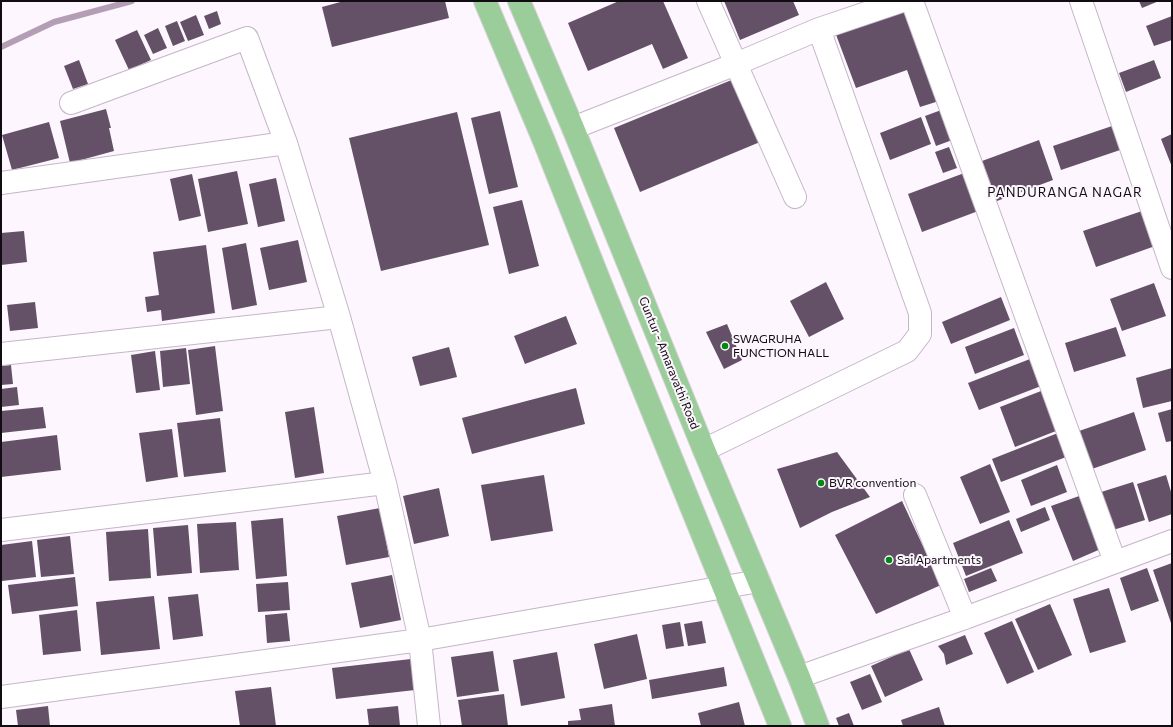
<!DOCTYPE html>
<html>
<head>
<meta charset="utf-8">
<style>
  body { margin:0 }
  #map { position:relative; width:1173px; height:727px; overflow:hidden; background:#fdf6fe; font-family:Commissioner,sans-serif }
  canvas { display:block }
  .frame { position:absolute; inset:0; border:2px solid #110c12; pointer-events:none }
</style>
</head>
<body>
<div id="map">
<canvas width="1173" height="727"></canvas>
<div class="frame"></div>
</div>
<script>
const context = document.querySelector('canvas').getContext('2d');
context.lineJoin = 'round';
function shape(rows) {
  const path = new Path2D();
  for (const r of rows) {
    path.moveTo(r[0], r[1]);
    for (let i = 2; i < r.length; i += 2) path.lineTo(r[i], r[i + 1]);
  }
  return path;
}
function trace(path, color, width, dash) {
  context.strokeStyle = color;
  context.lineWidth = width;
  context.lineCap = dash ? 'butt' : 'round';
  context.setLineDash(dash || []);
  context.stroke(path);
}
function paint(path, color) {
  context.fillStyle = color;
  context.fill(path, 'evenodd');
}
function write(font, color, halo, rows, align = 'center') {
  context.font = font + ' Commissioner,sans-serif';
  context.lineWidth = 4;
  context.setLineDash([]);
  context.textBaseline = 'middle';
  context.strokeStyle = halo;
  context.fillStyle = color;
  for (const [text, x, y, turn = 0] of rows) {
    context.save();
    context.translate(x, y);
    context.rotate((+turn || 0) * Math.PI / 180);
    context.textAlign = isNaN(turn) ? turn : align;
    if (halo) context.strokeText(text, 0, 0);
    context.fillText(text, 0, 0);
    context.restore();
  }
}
trace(shape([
  [1,47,54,22,132,1]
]), '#b39eb6', 6);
paint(shape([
  [344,1,445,1,449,18,332,47,322,7],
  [619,1,663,1,688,58,663,69,652,44,588,71,568,23],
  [724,1,793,1,799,15,740,40],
  [1139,1,1159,1,1142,8],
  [904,7,939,101,920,107,907,70,856,88,835,32],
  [217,11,221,24,209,29,204,16],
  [196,15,204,35,188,41,180,22],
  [1172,16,1172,40,1154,46,1146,26],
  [177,21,185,41,173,46,165,26],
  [158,28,167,48,153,54,144,35],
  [137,30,151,60,129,70,115,40],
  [79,60,88,84,73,89,64,66],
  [1154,60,1161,78,1126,92,1119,73],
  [734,79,760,142,640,192,614,128],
  [106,109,111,128,109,128,114,151,70,163,60,121],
  [944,109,955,139,936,146,925,116],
  [500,111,518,187,489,194,471,118],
  [457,112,489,245,381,271,349,138],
  [921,117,931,144,890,160,880,133],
  [49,122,59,158,12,170,2,135],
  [1115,125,1123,149,1061,170,1053,146],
  [1172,134,1172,167,1161,139],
  [1039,140,1053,180,997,201,982,161],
  [949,147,957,168,943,173,935,152],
  [237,171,248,224,208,232,198,179],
  [967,172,981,210,922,232,908,194],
  [192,174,201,216,179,221,170,179],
  [276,178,285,221,258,227,249,184],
  [522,200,539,266,509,274,493,207],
  [1145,210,1158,245,1096,267,1083,231],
  [24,231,27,262,1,265,1,233],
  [298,240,307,282,269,290,260,248],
  [246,243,257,305,232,310,222,248],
  [206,245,215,313,162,321,161,310,147,312,145,297,159,295,153,252],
  [826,282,844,319,809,337,790,301],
  [1154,283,1166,316,1122,331,1110,299],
  [1001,297,1010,320,951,344,942,322],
  [35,302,38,328,10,331,7,305],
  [566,316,577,344,525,364,514,336],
  [727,324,742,360,724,369,706,332],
  [1116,327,1126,356,1074,372,1065,343],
  [1014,328,1024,355,975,374,965,347],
  [215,346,223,411,196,415,188,350],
  [449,347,457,377,420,386,412,357],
  [186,348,190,384,163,387,160,351],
  [155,351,160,390,136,393,131,355],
  [1030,359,1041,386,979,410,968,383],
  [11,365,13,384,1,385,1,366],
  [1172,368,1172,401,1143,408,1136,378],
  [17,387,19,405,1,407,1,389],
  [576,388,585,424,472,454,462,418],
  [1041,391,1056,431,1015,447,1000,407],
  [43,407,46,428,1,433,1,411],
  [314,407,324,473,295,478,285,412],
  [1172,409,1172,441,1166,442,1158,413],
  [1134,412,1146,450,1092,469,1079,431],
  [220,418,226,472,184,477,177,423],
  [172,429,178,477,146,482,139,433],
  [1058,433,1066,457,1001,482,992,459],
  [57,435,61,470,1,477,1,442],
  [837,452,870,497,832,512,800,528,777,469],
  [990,464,1010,512,980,524,960,477],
  [1057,465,1067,492,1031,506,1021,480],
  [544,475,553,531,491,541,481,485],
  [1166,475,1172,495,1172,514,1149,522,1137,484],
  [1133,482,1145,520,1110,531,1098,493],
  [439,488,449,536,414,544,403,496],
  [1082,495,1103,548,1073,561,1051,506],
  [902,501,941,585,876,614,835,535],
  [1045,507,1050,520,1021,532,1016,519],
  [380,508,389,557,346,565,337,516],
  [283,518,287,576,256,579,251,521],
  [1009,520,1023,553,966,576,953,543],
  [236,522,239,570,200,573,197,524],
  [188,525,192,573,157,576,153,528],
  [148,529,151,578,109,581,106,532],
  [70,536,74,574,41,577,37,540],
  [32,541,36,577,2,581,1,545],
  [1172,563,1172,626,1153,570],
  [991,568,997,581,969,592,964,579],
  [1147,568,1159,601,1131,611,1120,578],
  [392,575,401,620,360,628,351,583],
  [75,577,78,606,12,614,8,585],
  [288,582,290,610,258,612,256,584],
  [1109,588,1126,642,1090,653,1073,599],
  [198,594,203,636,173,640,168,597],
  [154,596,160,649,101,655,96,602],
  [1050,604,1072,655,1038,670,1015,619],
  [77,610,81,651,43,655,39,615],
  [287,613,290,641,267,643,265,615],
  [702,621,706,643,688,646,684,624],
  [1012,621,1034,672,1007,684,984,633],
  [680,622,684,646,666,649,662,625],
  [637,634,647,679,604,689,594,644],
  [965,635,973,654,946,665,944,654,938,646],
  [909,649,923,680,885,697,871,666],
  [493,651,499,691,457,697,451,657],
  [557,652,565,698,521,706,513,660],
  [411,659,415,690,336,699,332,668],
  [724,667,727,686,652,699,649,680],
  [870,674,882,702,862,710,850,682],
  [271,687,276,726,240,726,235,691],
  [504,694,508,726,462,726,458,700],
  [739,702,745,726,701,726,698,713],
  [612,704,615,726,568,726,568,721,581,720,579,709],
  [48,706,50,726,18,726,16,710],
  [398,706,400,726,369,726,367,709],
  [939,707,945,726,903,726,901,720],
  [849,713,854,726,839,726,836,718]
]), '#645167');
const minor = shape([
  [708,1,795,197],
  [912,1,1115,562],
  [1081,1,1172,268],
  [71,103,247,38,286,143,339,317,385,483,420,640,429,726],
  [573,128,736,64,819,29,902,1],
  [1,183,286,143],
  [1,354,339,317],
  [704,450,907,351,920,334,920,313,819,29],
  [915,495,965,618],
  [1,530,385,483],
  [799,677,965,618,1172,541],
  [1,697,420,640,759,581]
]);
const major = shape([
  [485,1,544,141,606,297,780,726],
  [519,1,573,128,704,450,799,677,818,726]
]);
trace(minor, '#c5b5c8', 24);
trace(major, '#d4d3d4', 24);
trace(minor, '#fff', 22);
trace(major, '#9bcd9a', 22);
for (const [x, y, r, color] of [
  [725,346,4,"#081"],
  [821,483,4,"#081"],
  [889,560,4,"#081"]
]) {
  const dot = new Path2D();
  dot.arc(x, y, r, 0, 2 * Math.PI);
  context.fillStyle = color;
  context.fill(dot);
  trace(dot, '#fdf6fe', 1.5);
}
write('12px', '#110c12', '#fdf6fe', [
  ["SWAGRUHA",733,339],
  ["FUNCTION HALL",733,353],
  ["BVR convention",829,483],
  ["Sai Apartments",897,560]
], 'left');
write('12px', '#110c12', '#fdf6fe', [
  ["Guntur - Amaravathi Road",669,363,68]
]);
context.letterSpacing = '1px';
write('13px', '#110c12', '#fdf6fe', [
  ["PANDURANGA NAGAR",1065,193]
]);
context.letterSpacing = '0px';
</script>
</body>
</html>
